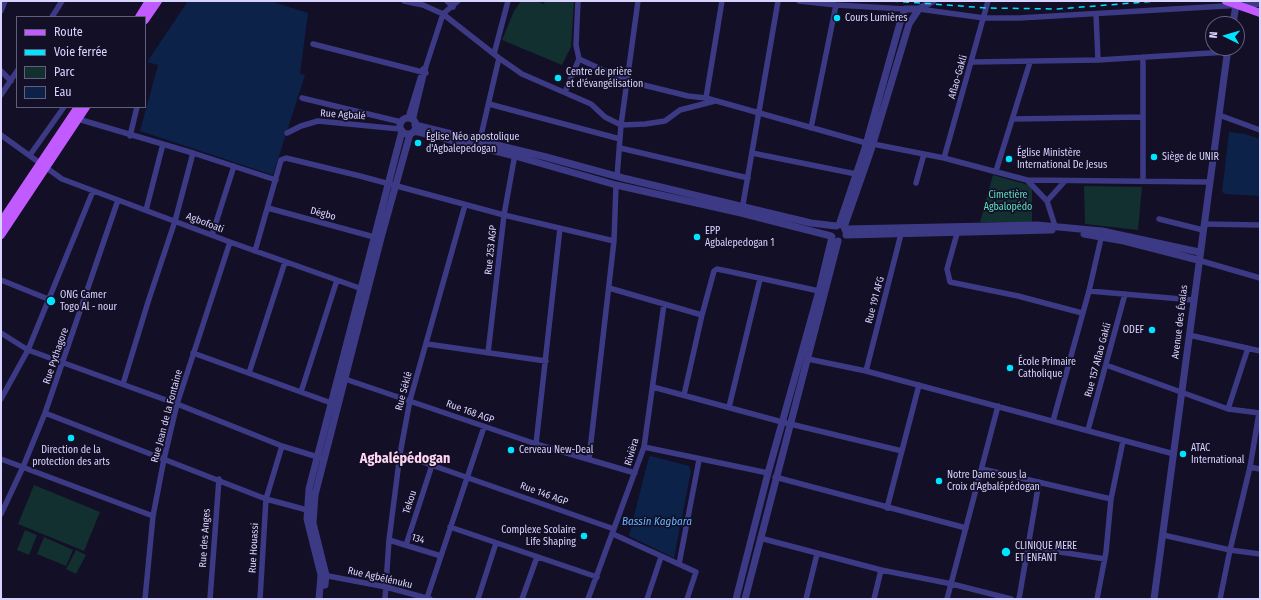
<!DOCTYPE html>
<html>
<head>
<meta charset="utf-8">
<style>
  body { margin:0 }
  #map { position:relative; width:1261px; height:600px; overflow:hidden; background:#130f26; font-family:"Fira Sans Condensed",sans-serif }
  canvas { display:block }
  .frame { position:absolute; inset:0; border:2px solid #d9d4ff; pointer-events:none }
  .legend { position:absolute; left:16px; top:16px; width:130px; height:92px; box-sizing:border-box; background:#130f26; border:1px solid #625e7d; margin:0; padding:5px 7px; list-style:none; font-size:12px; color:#d9d4ff }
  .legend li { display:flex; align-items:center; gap:8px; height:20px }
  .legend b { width:20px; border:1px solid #625e7d }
  .north { position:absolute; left:1205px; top:16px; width:40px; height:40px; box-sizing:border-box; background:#130f26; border:1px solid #625e7d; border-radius:50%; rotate:275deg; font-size:11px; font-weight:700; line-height:16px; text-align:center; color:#d9d4ff }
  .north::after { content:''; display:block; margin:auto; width:14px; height:18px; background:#00e5ff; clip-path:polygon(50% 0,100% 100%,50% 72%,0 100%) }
</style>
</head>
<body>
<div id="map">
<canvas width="1261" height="600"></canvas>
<div class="frame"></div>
<ul class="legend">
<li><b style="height:5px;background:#c25bff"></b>Route</li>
<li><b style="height:5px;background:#00e5ff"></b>Voie ferrée</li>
<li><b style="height:11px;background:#12302f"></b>Parc</li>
<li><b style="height:11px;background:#0c2248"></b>Eau</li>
</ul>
<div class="north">N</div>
</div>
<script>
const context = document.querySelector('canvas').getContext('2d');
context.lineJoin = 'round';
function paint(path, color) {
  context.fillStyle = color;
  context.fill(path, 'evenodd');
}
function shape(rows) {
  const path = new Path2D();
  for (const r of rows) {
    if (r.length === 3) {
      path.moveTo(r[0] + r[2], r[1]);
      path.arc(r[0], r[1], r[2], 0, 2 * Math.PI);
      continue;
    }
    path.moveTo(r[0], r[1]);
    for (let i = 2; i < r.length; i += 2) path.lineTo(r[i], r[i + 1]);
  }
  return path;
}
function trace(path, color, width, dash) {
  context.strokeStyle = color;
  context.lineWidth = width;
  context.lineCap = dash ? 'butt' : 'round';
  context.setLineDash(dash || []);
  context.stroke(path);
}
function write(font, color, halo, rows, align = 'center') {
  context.font = font + ' "Fira Sans Condensed",sans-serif';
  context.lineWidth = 3.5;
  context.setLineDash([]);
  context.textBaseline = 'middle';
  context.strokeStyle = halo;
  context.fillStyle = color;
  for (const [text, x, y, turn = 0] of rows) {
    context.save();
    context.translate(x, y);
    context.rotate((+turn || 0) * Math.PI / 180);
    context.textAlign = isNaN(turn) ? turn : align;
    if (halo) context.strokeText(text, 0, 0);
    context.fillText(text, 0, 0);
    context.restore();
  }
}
paint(shape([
  [521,1,536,1,544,4,545,1,574,1,571,47,562,65,502,40,514,11],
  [993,175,1032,186,1032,223,980,222],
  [1084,186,1142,187,1138,230,1085,224],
  [34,485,100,512,84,551,18,524],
  [25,530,37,535,29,555,17,550],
  [44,537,73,550,66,566,37,554],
  [76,550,86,555,76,574,66,569]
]), '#12302f');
paint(shape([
  [188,1,270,1,308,13,300,74,305,75,273,175,140,131,158,65,147,62],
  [1229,132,1245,134,1260,139,1260,196,1225,194,1222,192],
  [651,456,689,466,691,471,674,558,629,536,649,457]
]), '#0c2248');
trace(shape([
  [404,1,423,5,443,14,499,58,522,74,591,104,605,117,621,125,645,124,665,121,680,110,715,101],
  [447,1,453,7],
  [799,1,836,5,905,9],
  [919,9,984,18,1019,18,1260,4],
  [1,11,5,1],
  [1096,14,1098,60],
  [52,17,62,1],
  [313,44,426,73],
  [494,54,508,1],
  [1143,57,1143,180],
  [579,59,627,81,688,96,706,98,866,143],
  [972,62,1098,60,1227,52],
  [1,71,11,81],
  [565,92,579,59,576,45,578,1],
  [1,95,17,71],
  [302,98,401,122],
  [706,98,722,1],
  [489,104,620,139],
  [1219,115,1260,130],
  [408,118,423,69],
  [78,119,193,153,276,180],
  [1013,119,1143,117],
  [413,120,426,66,443,14,458,1],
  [811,128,836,5],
  [287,133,301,126,318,121,400,129],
  [1,135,62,179,230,242,365,290],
  [130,136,137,107],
  [480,140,499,58],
  [873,144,944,158,1027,180,1210,182],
  [620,148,748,178],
  [752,153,856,174],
  [30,155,64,107],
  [944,158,988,1],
  [996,171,1030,62],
  [617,177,621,125,638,1],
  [1027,180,1047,201,1055,226],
  [916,183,924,154],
  [1047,201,1065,181],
  [268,208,374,237],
  [146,210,163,144],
  [742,210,778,1],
  [1159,219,1203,230],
  [1204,224,1260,225],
  [958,230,947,269,950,282,1018,296,1082,313],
  [212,235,234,166],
  [255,251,281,160,286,158,360,176,504,215,614,241],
  [1198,260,1260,278],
  [1,280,48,299],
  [609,288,702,315],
  [1089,291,1193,300],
  [1,333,28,350,177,404,282,446,321,458],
  [1189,335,1260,351],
  [427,344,546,361],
  [193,353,334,404],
  [488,353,504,215,515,154],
  [808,359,866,371,1174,454],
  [1106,365,1228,409,1260,413],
  [866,371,901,234],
  [249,373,285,262],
  [345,379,536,444,635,473],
  [123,384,148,302,175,221,193,153],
  [653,387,782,422,902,451],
  [301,392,337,280],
  [684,395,702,315,714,271,717,269,727,271,819,291],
  [1,399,28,350,93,191],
  [729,407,760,279],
  [1228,409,1248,348],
  [45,413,266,499,311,511],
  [1053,421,1089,291,1102,234],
  [1088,430,1125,294],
  [536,444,560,228],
  [644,447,768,473],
  [400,454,614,529],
  [1,459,153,516],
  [589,459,614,241,616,185],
  [1250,467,1260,469],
  [982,469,1111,499],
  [775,477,966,528],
  [887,508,919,385],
  [1,514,23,467,45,413,118,200],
  [450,527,597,577],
  [613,534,696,572,687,599],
  [1163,535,1230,550,1260,554],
  [760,538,881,570,952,584,1011,599],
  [389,540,441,556],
  [406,545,432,465],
  [1028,547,1105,559],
  [679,564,699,460],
  [323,575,386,587,430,599],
  [427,598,484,427],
  [145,599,153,516,164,459,177,404,230,242],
  [210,599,219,479],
  [260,599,266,499,282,446],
  [385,599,389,540,400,454,410,400,465,205],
  [478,599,496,543],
  [522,599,537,557],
  [588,599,644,447,664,304],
  [647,599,661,557],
  [806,599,817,554],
  [874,599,881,570],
  [947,599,998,406],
  [1019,599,1039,482],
  [1097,599,1106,552,1111,499,1123,441],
  [1220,599,1230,550,1250,467,1259,413]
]), '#3d3a85', 5.5);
trace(shape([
  [1233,24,1236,5],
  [408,126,8],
  [415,125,546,157,623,178,811,223,836,226],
  [414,131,515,156,616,185,741,213,831,236],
  [839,225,865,148,900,23,905,9,919,9],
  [846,229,1037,225,1102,231,1199,252],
  [846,232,844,227,871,150,909,24,919,9,933,1],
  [1084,234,1124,241,1198,260],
  [846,235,1052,230],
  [325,585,326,575,313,523,315,495,381,238,410,134],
  [319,599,321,575,307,519,309,489,402,131],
  [736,599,768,473,819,291,832,237],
  [745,599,838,241],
  [1154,599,1228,48]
]), '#3d3a85', 7);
trace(shape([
  [1226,1,1260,13],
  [139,17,149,1],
  [145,20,158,1],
  [1,222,78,107],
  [1,235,86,107]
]), '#c25bff', 8);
trace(shape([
  [892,1,987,8,1057,9,1158,1]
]), '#00e5ff', 1.5, [6, 5]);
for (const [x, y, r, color] of [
  [837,18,4,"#00e5ff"],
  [558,78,4,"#00e5ff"],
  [418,143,4,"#00e5ff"],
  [1154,157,4,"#00e5ff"],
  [1009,159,4,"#00e5ff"],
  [697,237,4,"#00e5ff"],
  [51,301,5,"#00e5ff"],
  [1152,330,4,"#00e5ff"],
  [1010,368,4,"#00e5ff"],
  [71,438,4,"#00e5ff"],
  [511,450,4,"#00e5ff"],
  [1183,454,4,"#00e5ff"],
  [939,481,4,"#00e5ff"],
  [584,536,4,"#00e5ff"],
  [1006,552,5,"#00e5ff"]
]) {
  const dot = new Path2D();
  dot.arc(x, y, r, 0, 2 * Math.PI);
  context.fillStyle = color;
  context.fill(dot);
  trace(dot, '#130f26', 1.5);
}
write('10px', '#d9d4ff', '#130f26', [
  ["Cours Lumières",845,18],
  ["Centre de prière",566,72],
  ["et d'évangélisation",566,84],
  ["Église Néo apostolique",426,137],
  ["d'Agbalepedogan",426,149],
  ["Église Ministère",1017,153],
  ["International De Jesus",1017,165],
  ["Siège de UNIR",1162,157],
  ["EPP",705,231],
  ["Agbalepedogan 1",705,243],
  ["ONG Camer",60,295],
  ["Togo Al - nour",60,307],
  ["ODEF",1144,330,"right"],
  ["École Primaire",1018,362],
  ["Catholique",1018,374],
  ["ATAC",1191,448],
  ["International",1191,460],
  ["Direction de la",71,450,"center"],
  ["protection des arts",71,462,"center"],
  ["Cerveau New-Deal",519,450],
  ["Notre Dame sous la",947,475],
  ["Croix d'Agbalépédogan",947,487],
  ["Complexe Scolaire",576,530,"right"],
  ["Life Shaping",576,542,"right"],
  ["CLINIQUE MERE",1015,546],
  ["ET ENFANT",1015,558]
], 'left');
write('10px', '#d9d4ff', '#130f26', [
  ["Aflao-Gakli",958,77,-74],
  ["Rue Agbalé",343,115,4],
  ["Dégbo",323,214,15],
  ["Agbofoati",205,223,21],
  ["Rue 253 AGP",491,250,-84],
  ["Rue 191 AFG",875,300,-75],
  ["Avenue des Évalas",1180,322,-83],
  ["Rue Pythagore",56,356,-71],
  ["Rue 157 Aflao Gakli",1098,360,-75],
  ["Rue Séklé",404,391,-75],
  ["Rue 168 AGP",470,412,20],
  ["Rue Jean de la Fontaine",167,416,-75],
  ["Rivièra",632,452,-74],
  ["Rue 146 AGP",544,494,20],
  ["Tekou",410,502,-72],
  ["Rue des Anges",205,538,-86],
  ["134",418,539,17],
  ["Rue Houassi",254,548,-87],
  ["Rue Agbélénuku",380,578,13]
]);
write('10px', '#5fe0c0', '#130f26', [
  ["Cimetière",1008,195],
  ["Agbalopédo",1008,207]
]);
write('italic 11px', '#62b6ff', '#130f26', [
  ["Bassin Kagbara",657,522]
]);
write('bold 14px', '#ffd6f0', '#130f26', [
  ["Agbalépédogan",405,459]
]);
</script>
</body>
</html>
